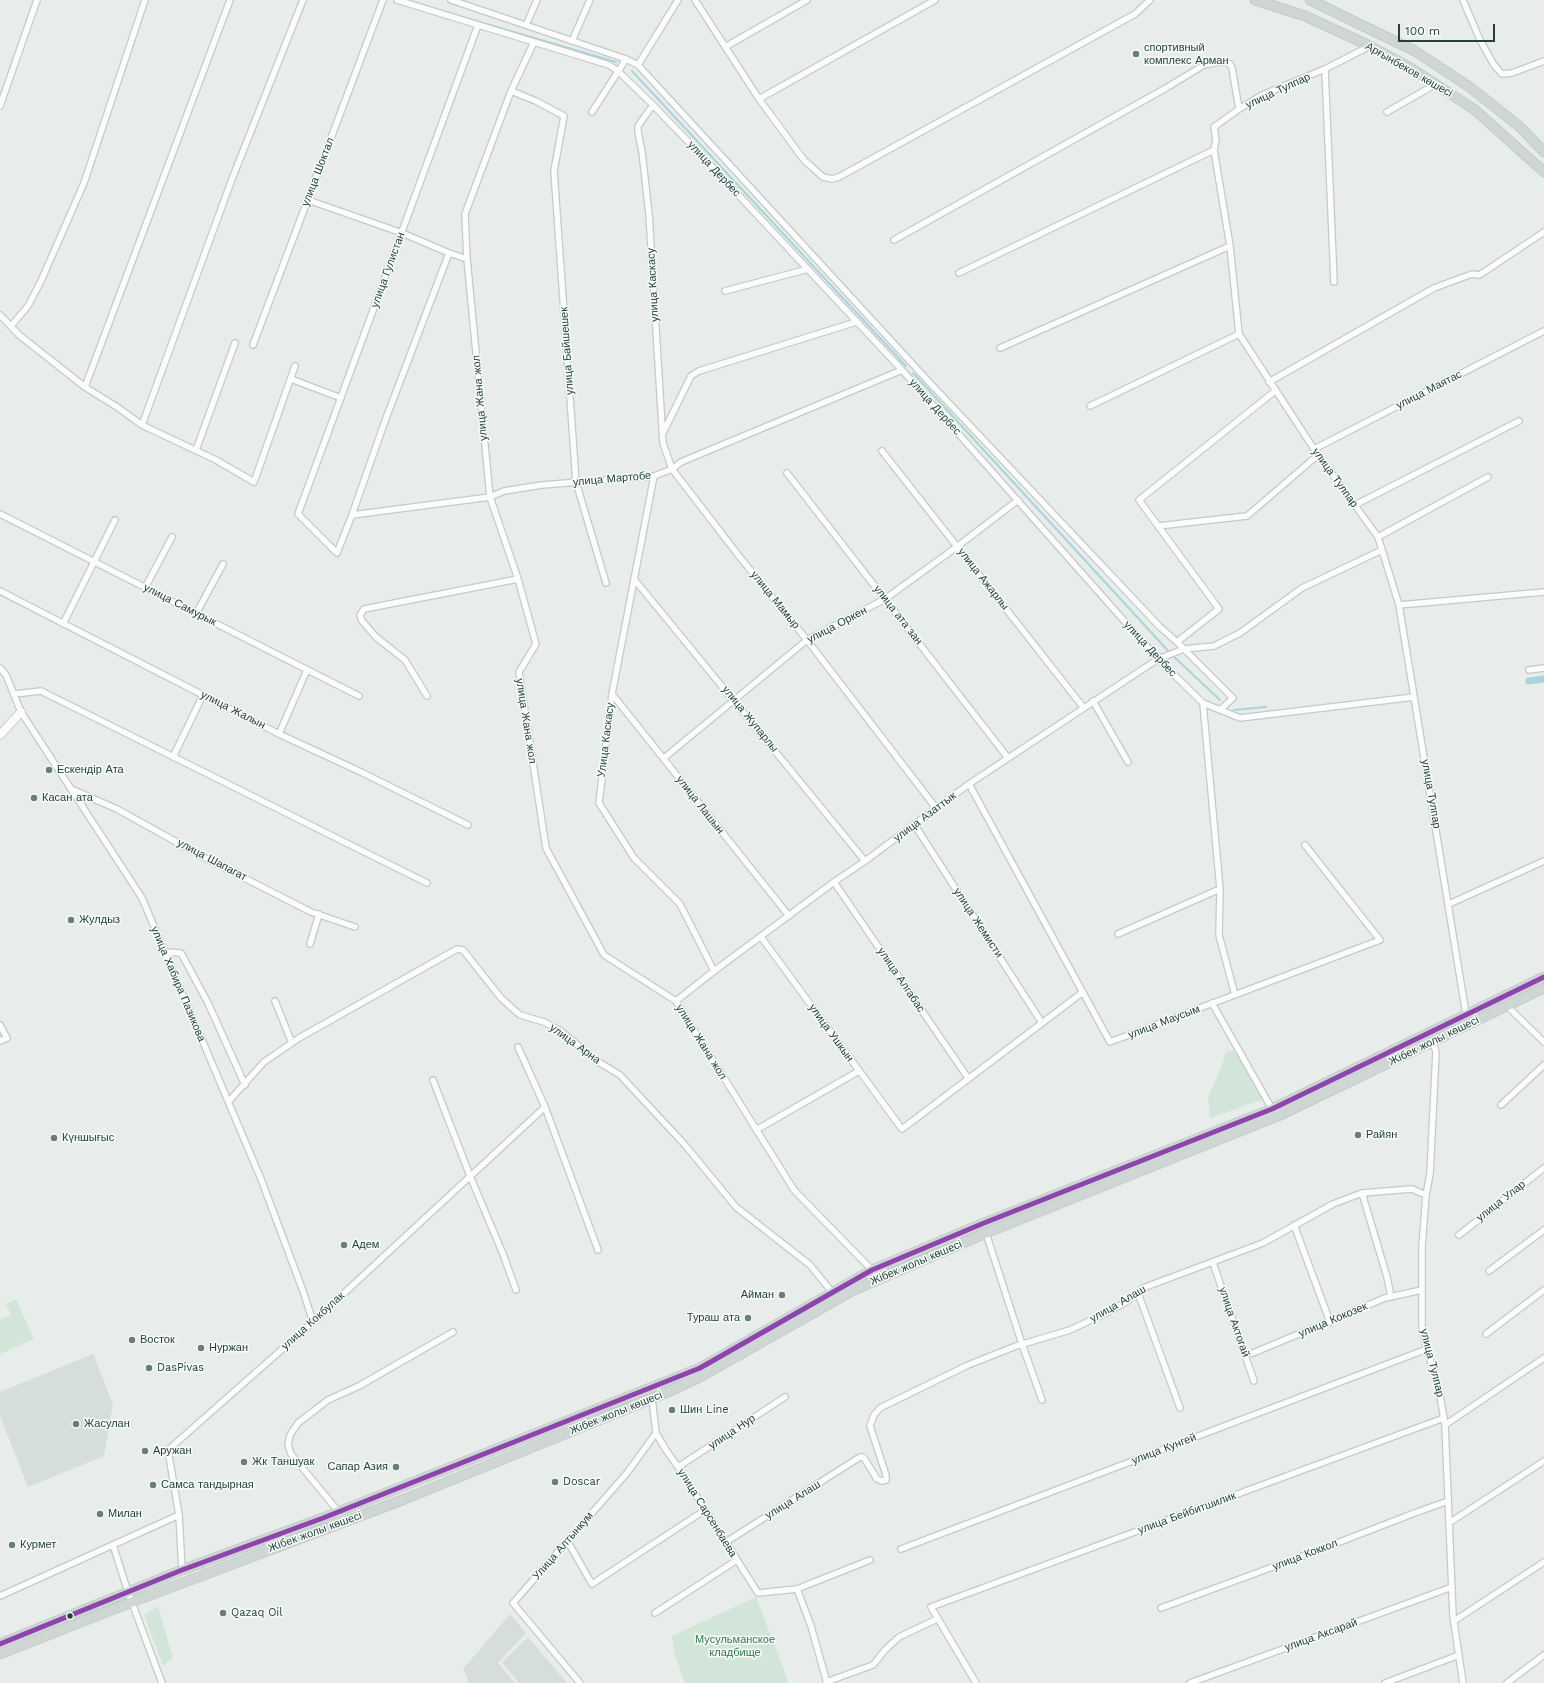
<!DOCTYPE html>
<html>
<head>
<meta charset="utf-8">
<style>
  body { margin:0 }
  #map { position:relative; width:1544px; height:1683px; overflow:hidden; background:#e8edeb; font-family:"Work Sans",sans-serif }
  canvas { display:block }
  .scale { position:absolute; left:1398px; top:24px; width:97px; height:18px; box-sizing:border-box; border:2px solid #24423a; border-top:0; padding-left:5px; font-size:12px; line-height:14px; white-space:nowrap; color:#24423a; -webkit-text-stroke:3px #f7fbf9; paint-order:stroke }
</style>
</head>
<body>
<div id="map">
<canvas width="1544" height="1683"></canvas>
<div class="scale">100 m</div>
</div>
<script>
const context = document.querySelector('canvas').getContext('2d');
context.lineJoin = 'round';
function paint(path, color) {
  context.fillStyle = color;
  context.fill(path, 'evenodd');
}
function shape(rows) {
  const path = new Path2D();
  for (const r of rows) {
    path.moveTo(r[0], r[1]);
    for (let i = 2; i < r.length; i += 2) path.lineTo(r[i], r[i + 1]);
  }
  return path;
}
function trace(path, color, width, dash) {
  context.strokeStyle = color;
  context.lineWidth = width;
  context.lineCap = dash ? 'butt' : 'round';
  context.setLineDash(dash || []);
  context.stroke(path);
}
function write(font, color, halo, rows, align = 'center') {
  context.font = font + ' "Work Sans",sans-serif';
  context.lineWidth = 3;
  context.setLineDash([]);
  context.textBaseline = 'middle';
  context.strokeStyle = halo;
  context.fillStyle = color;
  for (const [text, x, y, turn = 0] of rows) {
    context.save();
    context.translate(x, y);
    context.rotate((+turn || 0) * Math.PI / 180);
    context.textAlign = isNaN(turn) ? turn : align;
    if (halo) context.strokeText(text, 0, 0);
    context.fillText(text, 0, 0);
    context.restore();
  }
}
paint(shape([
  [93,1354,113,1404,104,1456,28,1487,0,1416,0,1392],
  [510,1614,526,1633,498,1663,515,1683,468,1683,469,1682,463,1669],
  [528,1637,567,1683,519,1683,502,1662]
]), '#d6dedb');
paint(shape([
  [1236,1050,1264,1099,1210,1118,1208,1096,1220,1071,1226,1052],
  [16,1299,34,1339,0,1354,0,1320,11,1315,6,1304],
  [756,1597,789,1683,685,1683,674,1652,672,1636],
  [158,1606,173,1658,163,1666,144,1615]
]), '#d1e6d8');
trace(shape([
  [408,1,616,62],
  [632,71,906,366],
  [913,373,1171,654,1220,700],
  [1234,710,1266,707]
]), '#a9d4db', 2);
trace(shape([
  [1529,681,1544,679]
]), '#a9d4db', 7);
const street = shape([
  [397,0,609,65,618,71,653,105,701,155,902,370,1158,659,1203,703,1220,889,1219,935,1235,995],
  [451,0,626,59,638,65,930,383,1160,627,1177,642,1233,698,1220,710],
  [695,0,759,99,804,160,823,177,832,179,839,177,1135,14,1150,0],
  [1463,0,1480,40,1494,65,1502,74,1512,73,1544,61],
  [526,25,537,0],
  [572,41,590,0],
  [534,42,511,91,465,214,467,259,490,497,518,579,536,644,519,672,546,848,604,955,676,1001,794,1190,872,1270,879,1279],
  [1370,46,1325,69,1262,95,1239,109,1214,127,1216,140,1214,150,1230,246,1239,334,1314,449,1378,537,1399,605,1466,1014],
  [725,47,807,0],
  [638,65,678,0],
  [1325,69,1334,282],
  [511,91,536,101,564,116,554,171,576,482,606,583],
  [759,99,935,0],
  [653,105,638,126,638,132,642,152,649,214,663,443,672,469,739,556,807,640,936,808],
  [0,106,37,0],
  [592,112,626,59],
  [1387,112,1436,84],
  [308,200,402,233,449,253,467,259],
  [894,240,1166,88,1204,65,1219,62,1226,62,1230,64,1232,68,1239,109],
  [449,253,385,421,352,515,337,553,298,514,478,25],
  [959,273,1214,150],
  [725,291,808,269],
  [0,315,19,335,85,387,117,407,142,425,216,460,254,482,295,366],
  [11,326,28,306,41,281,84,183,145,0],
  [253,345,383,0],
  [1000,348,1230,246],
  [291,379,341,398],
  [1269,382,1434,288,1472,274,1479,275,1484,272,1544,232],
  [85,387,230,0],
  [1090,406,1239,334],
  [142,425,232,179,303,0],
  [663,433,691,376,699,371,856,322],
  [1314,449,1544,331],
  [196,450,235,343],
  [882,451,1083,707],
  [787,473,1008,758],
  [654,476,612,694,599,803,634,858,680,904,714,971],
  [1355,505,1519,421],
  [0,514,359,696],
  [352,515,490,497,504,491,542,485,654,476,672,469,681,462,902,370],
  [1158,526,1247,516,1318,455],
  [1378,537,1488,477],
  [634,579,865,861],
  [145,588,172,537],
  [0,591,279,734,361,772,468,825],
  [1399,605,1544,592],
  [196,614,223,564],
  [63,624,115,520],
  [1177,642,1219,609,1139,500,1275,391],
  [0,668,6,675,21,712,142,898,261,1179,303,1291,313,1322],
  [1529,670,1544,668],
  [14,694,41,691,427,883],
  [612,694,789,916],
  [427,696,405,660,376,637,362,621,360,615,364,609,518,579],
  [1093,701,1128,762],
  [1203,703,1240,718,1414,697],
  [279,734,307,670],
  [173,757,203,695],
  [664,758,807,640,885,599,958,546,1018,500],
  [969,784,1110,1042,1380,940,1305,845],
  [71,789,117,809,207,859,311,912,355,927],
  [914,824,1042,1023],
  [834,882,968,1078],
  [1449,904,1544,861],
  [1118,934,1220,889],
  [761,937,902,1129,1083,992],
  [310,944,319,914],
  [165,952,181,953,208,1003,245,1085],
  [275,1001,292,1043],
  [676,1001,714,971,834,882,865,861,969,784,1158,659,1184,649,1214,646,1240,633,1302,588,1382,550],
  [1212,1003,1272,1109],
  [1507,1006,1544,1042],
  [0,1025,7,1038,0,1041],
  [1433,1042,1436,1052,1430,1174,1426,1195,1422,1247,1422,1326,1427,1349,1439,1390,1445,1425,1453,1616,1463,1683],
  [518,1047,545,1107,598,1250],
  [433,1080,470,1176,503,1254,516,1290],
  [229,1101,264,1062,299,1038,457,949,463,950,501,998,520,1015,544,1022,561,1031,597,1061,620,1075,685,1145,736,1207,810,1265,832,1292],
  [1501,1105,1544,1065],
  [756,1130,859,1071],
  [1362,1193,1387,1277,1391,1297],
  [1294,1225,1330,1322],
  [986,1233,1022,1344,1042,1400],
  [1459,1235,1544,1168],
  [1213,1263,1254,1381],
  [1489,1271,1544,1230],
  [1138,1293,1180,1408],
  [1486,1334,1544,1290],
  [1245,1354,1253,1353,1385,1298,1422,1290],
  [1445,1425,1544,1358],
  [656,1433,666,1450,678,1467,758,1593,797,1589,870,1560],
  [678,1467,785,1397],
  [338,1511,291,1454,288,1445,290,1435,298,1423,328,1400,359,1386,453,1332],
  [1449,1523,1544,1461],
  [568,1542,592,1584,705,1510],
  [726,1542,860,1457,863,1457,864,1458,877,1479,882,1481,886,1480,886,1475,870,1426,874,1415,880,1408,968,1365,1016,1346,1070,1330,1106,1313,1126,1302,1143,1288,1263,1243,1333,1204,1362,1193,1412,1189,1426,1195],
  [113,1545,128,1592,162,1683],
  [901,1549,1427,1349],
  [182,1570,179,1515,168,1450,313,1322,545,1107],
  [797,1589,811,1626,827,1683],
  [0,1596,179,1515],
  [1161,1608,1319,1550,1412,1514,1448,1501],
  [655,1613,737,1560],
  [1454,1621,1544,1562],
  [826,1682,873,1665,885,1650,899,1637,937,1619],
  [580,1683,513,1603,627,1473,656,1433,652,1398],
  [976,1683,931,1607,1444,1418],
  [1190,1683,1452,1587],
  [1385,1683,1459,1655],
  [1507,1683,1544,1655]
]);
const secondary = shape([
  [0,735,21,712]
]);
const primary = shape([
  [1255,0,1305,16,1370,46,1411,68,1475,110,1544,172],
  [1310,0,1415,51,1471,88,1520,127,1544,152],
  [0,1644,182,1570,323,1518,700,1368,872,1270,984,1223,1272,1109,1544,977],
  [0,1654,132,1602,405,1499,668,1392,700,1377,852,1291,986,1233,1278,1116,1544,988]
]);
trace(street, '#c5cac8', 8);
trace(secondary, '#c3cbc8', 10);
trace(primary, '#c3ccc9', 11);
trace(street, '#fcfcfc', 5.5);
trace(secondary, '#fcfcfc', 8);
trace(primary, '#cfd7d5', 9);
trace(shape([
  [0,1644,182,1570,323,1518,700,1368,872,1270,984,1223,1272,1109,1544,977]
]), '#8e44ad', 5);
for (const [x, y, r, color] of [
  [1136,54,4,"#697e78"],
  [49,770,4,"#697e78"],
  [34,798,4,"#697e78"],
  [71,920,4,"#697e78"],
  [1358,1135,4,"#697e78"],
  [54,1138,4,"#697e78"],
  [344,1245,4,"#697e78"],
  [782,1295,4,"#697e78"],
  [748,1318,4,"#697e78"],
  [132,1340,4,"#697e78"],
  [201,1348,4,"#697e78"],
  [149,1368,4,"#697e78"],
  [672,1410,4,"#697e78"],
  [76,1424,4,"#697e78"],
  [145,1451,4,"#697e78"],
  [244,1462,4,"#697e78"],
  [396,1467,4,"#697e78"],
  [555,1482,4,"#697e78"],
  [153,1485,4,"#697e78"],
  [100,1514,4,"#697e78"],
  [12,1545,4,"#697e78"],
  [223,1613,4,"#697e78"],
  [70,1616,3.5,"#24423a"]
]) {
  const dot = new Path2D();
  dot.arc(x, y, r, 0, 2 * Math.PI);
  context.fillStyle = color;
  context.fill(dot);
  trace(dot, '#f7fbf9', 1.5);
}
write('11px', '#24423a', '#f7fbf9', [
  ["спортивный",1144,48],
  ["комплекс Арман",1144,61],
  ["Ескендір Ата",57,770],
  ["Касан ата",42,798],
  ["Жулдыз",79,920],
  ["Райян",1366,1135],
  ["Күншығыс",62,1138],
  ["Адем",352,1245],
  ["Айман",774,1295,"right"],
  ["Тураш ата",740,1318,"right"],
  ["Восток",140,1340],
  ["Нуржан",209,1348],
  ["DasPivas",157,1368],
  ["Шин Line",680,1410],
  ["Жасулан",84,1424],
  ["Аружан",153,1451],
  ["Жк Таншуак",252,1462],
  ["Сапар Азия",388,1467,"right"],
  ["Doscar",563,1482],
  ["Самса тандырная",161,1485],
  ["Милан",108,1514],
  ["Курмет",20,1545],
  ["Qazaq Oil",231,1613]
], 'left');
write('11px', '#24423a', '#f7fbf9', [
  ["Арғынбеков көшесі",1409,70,30],
  ["улица Тулпар",1278,91,-25],
  ["улица Дербес",714,169,47],
  ["улица Шоктал",318,172,-69],
  ["улица Гулистан",388,270,-70],
  ["улица Каскасу",653,285,-93],
  ["улица Байшешек",567,351,-94],
  ["улица Маятас",1429,390,-27],
  ["улица Жана жол",480,398,-95],
  ["улица Дербес",935,407,48],
  ["улица Тулпар",1335,478,54],
  ["улица Мартобе",612,479,-5],
  ["улица Ажарлы",983,579,52],
  ["улица Мамыр",775,600,51],
  ["улица Самурык",180,605,27],
  ["улица ата зан",898,615,52],
  ["улица Оркен",837,625,-28],
  ["улица Дербес",1150,649,47],
  ["улица Жалын",233,710,27],
  ["улица Жупарлы",750,719,51],
  ["улица Жана жол",526,721,81],
  ["Улица Каскасу",606,740,-83],
  ["улица Тулпар",1431,794,80],
  ["улица Лашын",700,805,52],
  ["улица Азаттык",925,817,-37],
  ["улица Шапагат",212,860,28],
  ["улица Жемисти",978,923,57],
  ["улица Алгабас",901,980,56],
  ["улица Хабира Пазикова",178,984,67],
  ["улица Маусым",1164,1022,-21],
  ["улица Ушкын",831,1033,54],
  ["Жібек жолы көшесі",1434,1041,-26],
  ["улица Жана жол",701,1042,58],
  ["улица Арна",575,1044,36],
  ["улица Улар",1501,1201,-38],
  ["Жібек жолы көшесі",916,1263,-23],
  ["улица Алаш",1118,1304,-30],
  ["улица Кокозек",1333,1320,-23],
  ["улица Кокбулак",313,1321,-42],
  ["улица Актогай",1234,1322,71],
  ["улица Тулпар",1432,1363,76],
  ["Жібек жолы көшесі",616,1413,-22],
  ["улица Нур",732,1432,-34],
  ["улица Кунгей",1164,1449,-21],
  ["улица Алаш",793,1500,-32],
  ["улица Сарсенбаева",707,1513,58],
  ["улица Бейбитшилик",1187,1513,-20],
  ["Жібек жолы көшесі",315,1532,-20],
  ["Улица Алтынкум",563,1546,-49],
  ["улица Коккол",1305,1555,-21],
  ["улица Аксарай",1321,1635,-20]
]);
write('11px', '#2d7a4b', '#f7fbf9', [
  ["Мусульманское",735,1640],
  ["кладбище",735,1653]
]);
</script>
</body>
</html>
